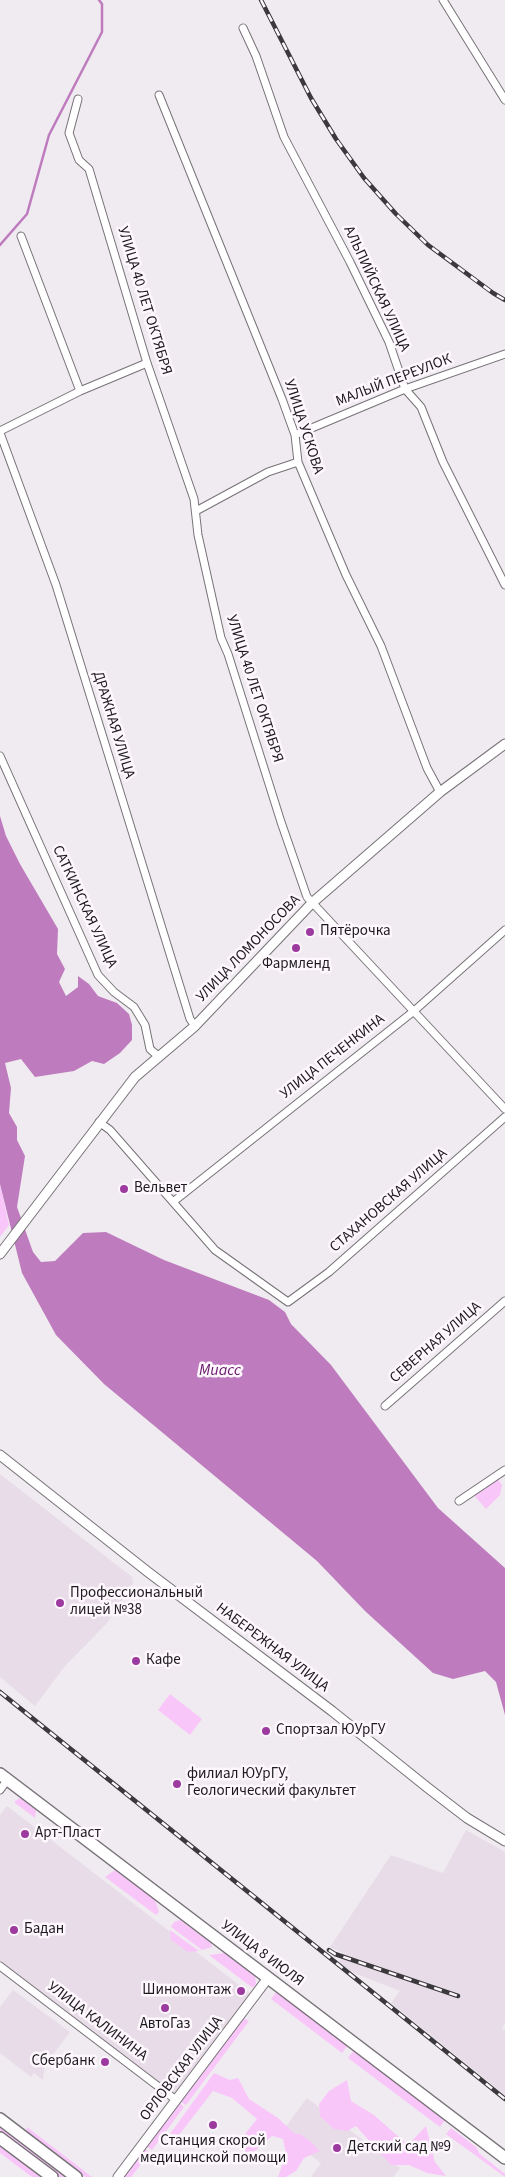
<!DOCTYPE html>
<html>
<head>
<meta charset="utf-8">
<style>
  body { margin:0 }
  canvas { display:block; background:#f0ebf0 }
</style>
</head>
<body>
<canvas width="505" height="2177"></canvas>
<script>
const context = document.querySelector('canvas').getContext('2d');
context.lineJoin = 'round';
function paint(path, color) {
  context.fillStyle = color;
  context.fill(path, 'evenodd');
}
function shape(rows) {
  const path = new Path2D();
  for (const r of rows) {
    path.moveTo(r[0], r[1]);
    for (let i = 2; i < r.length; i += 2) path.lineTo(r[i], r[i + 1]);
  }
  return path;
}
function trace(path, color, width, dash) {
  context.strokeStyle = color;
  context.lineWidth = width;
  context.lineCap = dash ? 'butt' : 'round';
  context.setLineDash(dash || []);
  context.stroke(path);
}
function write(font, color, halo, rows, align = 'center') {
  context.font = font + ' "Source Sans 3",sans-serif';
  context.lineWidth = 5;
  context.setLineDash([]);
  context.textBaseline = 'middle';
  context.strokeStyle = halo;
  context.fillStyle = color;
  for (const [text, x, y, turn = 0] of rows) {
    context.save();
    context.translate(x, y);
    context.rotate((+turn || 0) * Math.PI / 180);
    context.textAlign = isNaN(turn) ? turn : align;
    if (halo) context.strokeText(text, 0, 0);
    context.fillText(text, 0, 0);
    context.restore();
  }
}
paint(shape([
  [0,1474,132,1577,133,1583,107,1623,65,1666,35,1706,0,1677],
  [7,1806,252,1995,176,2096,0,1963,0,1815],
  [466,1830,505,1852,505,2022,502,2029,505,2030,505,2095,391,2003,400,1991,354,1973,339,1963,343,1953,330,1947,391,1855,443,1873],
  [13,1990,70,2032,45,2065,43,2080,34,2073,31,2077,0,2053,0,2007],
  [307,2098,400,2168,393,2177,311,2177,321,2163,281,2133]
]), '#e7dce7');
paint(shape([
  [0,1184,9,1225,0,1237],
  [497,1478,502,1485,500,1495,486,1509,473,1494],
  [170,1694,202,1719,190,1735,158,1710],
  [20,1798,36,1810,35,1818,15,1803,15,1801],
  [115,1870,155,1900,159,1912,156,1915,105,1877],
  [180,1920,211,1943,212,1947,202,1950,171,1927,174,1922],
  [170,1930,199,1951,188,1952,171,1940],
  [225,1953,255,1975,256,1984,253,1988,209,1955],
  [277,1991,348,2045,342,2053,271,1999],
  [244,2018,249,2021,186,2105,181,2102],
  [354,2050,446,2119,440,2127,348,2058],
  [214,2073,230,2080,238,2078,249,2099,278,2118,295,2134,300,2134,310,2141,320,2151,304,2158,296,2171,286,2177,278,2177,286,2154,283,2139,272,2136,255,2151,245,2152,241,2139,257,2119,232,2098,213,2091,179,2135,170,2134],
  [347,2080,351,2101,374,2115,408,2145,426,2126,435,2162,446,2176,427,2173,409,2165,391,2165,356,2126,347,2131,334,2129,320,2116,319,2104,329,2091],
  [180,2103,184,2107,152,2150,147,2147],
  [0,2124,69,2177,60,2177,0,2132],
  [27,2127,92,2177,85,2177,26,2133],
  [451,2128,476,2147,480,2154,505,2174,505,2177,446,2134],
  [0,2146,41,2177,32,2177,0,2153],
  [145,2149,150,2153,131,2177,124,2177]
]), '#f9c6f9');
paint(shape([
  [0,816,6,836,20,864,58,929,57,954,65,969,59,982,66,996,78,987,78,976,89,984,98,996,117,1003,129,1014,132,1025,132,1040,120,1053,104,1064,92,1061,74,1071,35,1077,21,1059,5,1063,11,1088,9,1113,17,1127,17,1140,25,1156,17,1207,33,1252,41,1262,55,1261,83,1233,106,1232,164,1260,269,1300,285,1312,291,1324,331,1365,438,1508,505,1568,505,1715,496,1682,485,1671,453,1679,433,1673,365,1611,317,1561,104,1384,56,1335,22,1273,0,1184]
]), '#be7cbe');
trace(shape([
  [0,245,27,214,49,135,102,32,102,4,99,0]
]), '#be7cbe', 2.5);
const minor = shape([
  [443,0,505,100],
  [243,28,256,56,284,137,350,262,389,342,405,389,421,407,443,462,505,585],
  [159,95,282,399,295,435,298,462,346,575,381,646,427,768,440,792],
  [78,99,69,133,79,160,89,169,147,363,194,499,198,535,221,638,228,654,281,822,307,897,505,1109],
  [21,236,80,391],
  [0,431,80,391,147,363],
  [0,433,56,585,190,1019,195,1026],
  [295,435,405,389,505,354],
  [196,511,268,472,298,462],
  [0,756,98,975,114,992,134,1007,145,1025,150,1049,158,1056],
  [99,1122,110,1130,215,1250,288,1302,329,1272,505,1117],
  [173,1202,414,1011,505,930],
  [385,1406,505,1301],
  [459,1501,505,1470],
  [0,1790,8,1779],
  [0,1966,176,2100]
]);
const tertiary = shape([
  [0,1254,135,1077,195,1026,312,903,440,792,505,744],
  [0,1455,148,1572,332,1711,428,1788,467,1818,505,1841],
  [118,2177,268,1978]
]);
const primary = shape([
  [0,1774,505,2158],
  [0,2119,76,2177],
  [0,2138,52,2177]
]);
trace(minor, '#777277', 9);
trace(tertiary, '#777277', 11);
trace(primary, '#777277', 14);
trace(minor, '#fff', 7);
trace(tertiary, '#fff', 9);
trace(primary, '#fff', 11);
const rail = shape([
  [261,0,311,98,336,139,364,178,396,214,428,245,493,293,505,300],
  [0,1692,505,2099],
  [329,1950,335,1954,458,1996]
]);
trace(rail, '#3b393b', 4.5);
trace(rail, '#fef8fe', 2.5, [8]);
for (const [x, y, r, color] of [
  [310,932,5,"#9d3aa0"],
  [296,948,5,"#9d3aa0"],
  [124,1189,5,"#9d3aa0"],
  [60,1603,5,"#9d3aa0"],
  [136,1661,5,"#9d3aa0"],
  [266,1731,5,"#9d3aa0"],
  [177,1784,5,"#9d3aa0"],
  [25,1834,5,"#9d3aa0"],
  [14,1930,5,"#9d3aa0"],
  [241,1991,5,"#9d3aa0"],
  [165,2008,5,"#9d3aa0"],
  [105,2062,5,"#9d3aa0"],
  [213,2125,5,"#9d3aa0"],
  [337,2148,5,"#9d3aa0"]
]) {
  const dot = new Path2D();
  dot.arc(x, y, r, 0, 2 * Math.PI);
  context.fillStyle = color;
  context.fill(dot);
  trace(dot, '#fef8fe', 2);
}
write('15px', '#1c1a1c', '#fef8fe', [
  ["АЛЬПИЙСКАЯ УЛИЦА",376,289,65],
  ["УЛИЦА 40 ЛЕТ ОКТЯБРЯ",144,301,73],
  ["МАЛЫЙ ПЕРЕУЛОК",394,381,-21],
  ["УЛИЦА УСКОВА",303,427,72],
  ["УЛИЦА 40 ЛЕТ ОКТЯБРЯ",254,689,72],
  ["ДРАЖНАЯ УЛИЦА",113,725,73],
  ["САТКИНСКАЯ УЛИЦА",84,907,65],
  ["УЛИЦА ЛОМОНОСОВА",249,949,-46],
  ["УЛИЦА ПЕЧЕНКИНА",333,1057,-38],
  ["СТАХАНОВСКАЯ УЛИЦА",389,1201,-41],
  ["СЕВЕРНАЯ УЛИЦА",436,1343,-41],
  ["НАБЕРЕЖНАЯ УЛИЦА",272,1648,37],
  ["УЛИЦА 8 ИЮЛЯ",262,1954,37],
  ["УЛИЦА КАЛИНИНА",97,2022,37],
  ["ОРЛОВСКАЯ УЛИЦА",182,2069,-53]
]);
write('15px', '#1c1a1c', '#fef8fe', [
  ["Пятёрочка",320,932],
  ["Фармленд",296,965,"center"],
  ["Вельвет",134,1189],
  ["Профессиональный",70,1594],
  ["лицей №38",70,1611],
  ["Кафе",146,1661],
  ["Спортзал ЮУрГУ",276,1731],
  ["филиал ЮУрГУ,",187,1775],
  ["Геологический факультет",187,1792],
  ["Арт-Пласт",35,1834],
  ["Бадан",24,1930],
  ["Шиномонтаж",231,1991,"right"],
  ["АвтоГаз",165,2025,"center"],
  ["Сбербанк",95,2062,"right"],
  ["Станция скорой",213,2142,"center"],
  ["медицинской помощи",213,2159,"center"],
  ["Детский сад №9",347,2148]
], 'left');
write('italic 16px', '#67166a', '#fef8fe', [
  ["Миасс",220,1371]
]);
</script>
</body>
</html>
